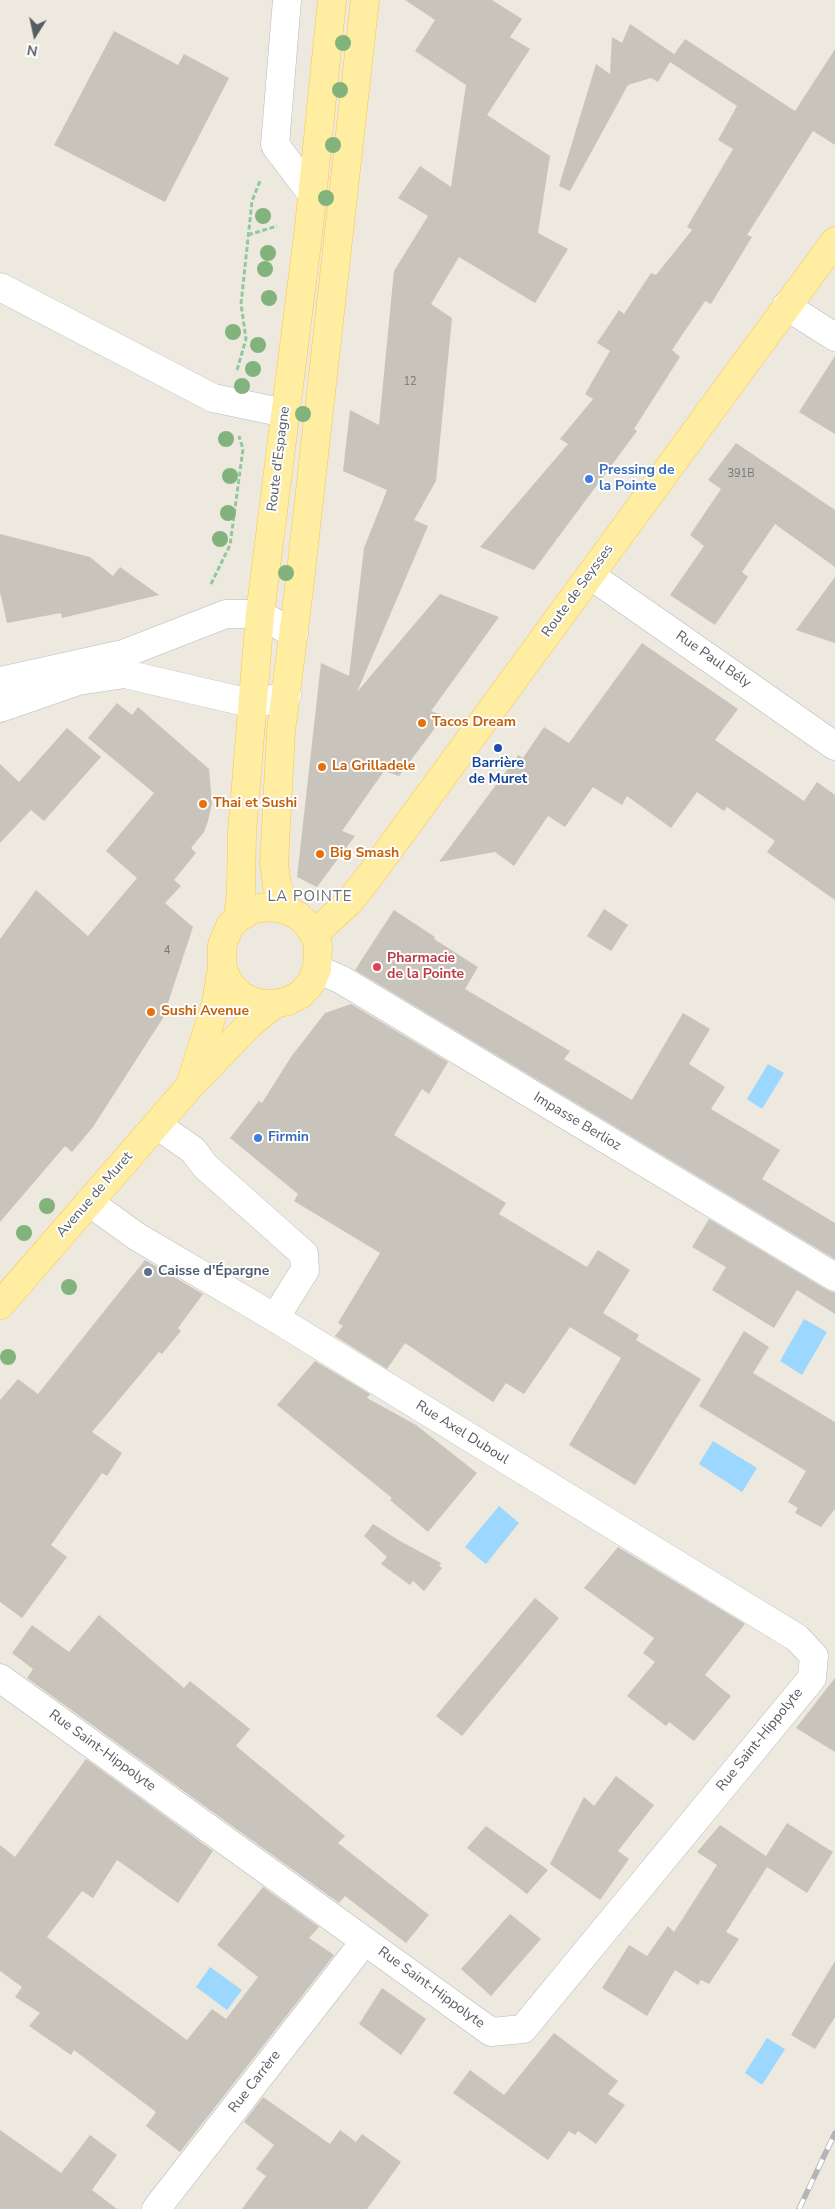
<!DOCTYPE html>
<html>
<head>
<meta charset="utf-8">
<style>
  body { margin:0 }
  #map { position:relative; width:835px; height:2209px; overflow:hidden; background:#ede9de; font-family:"Nunito Sans",sans-serif }
  canvas { display:block }
  .north { position:absolute; left:10px; top:10px; width:50px; height:50px; -webkit-text-stroke:4px #fff; paint-order:stroke; rotate:190deg; font-size:14px; font-weight:700; line-height:20px; text-align:center; color:#575c62 }
  .north::after { content:''; display:block; margin:auto; width:18px; height:22px; background:#575c62; clip-path:polygon(50% 0,100% 100%,50% 72%,0 100%) }
</style>
</head>
<body>
<div id="map">
<canvas width="835" height="2209"></canvas>
<div class="north">N</div>
</div>
<script>
const context = document.querySelector('canvas').getContext('2d');
context.lineJoin = 'round';
function paint(path, color) {
  context.fillStyle = color;
  context.fill(path, 'evenodd');
}
function shape(rows) {
  const path = new Path2D();
  for (const r of rows) {
    path.moveTo(r[0], r[1]);
    for (let i = 2; i < r.length; i += 2) path.lineTo(r[i], r[i + 1]);
  }
  return path;
}
function trace(path, color, width, dash) {
  context.strokeStyle = color;
  context.lineWidth = width;
  context.lineCap = dash ? 'butt' : 'round';
  context.setLineDash(dash || []);
  context.stroke(path);
}
function write(font, color, halo, rows, align = 'center') {
  context.font = font + ' "Nunito Sans",sans-serif';
  context.lineWidth = 4;
  context.setLineDash([]);
  context.textBaseline = 'middle';
  context.strokeStyle = halo;
  context.fillStyle = color;
  for (const [text, x, y, turn = 0] of rows) {
    context.save();
    context.translate(x, y);
    context.rotate((+turn || 0) * Math.PI / 180);
    context.textAlign = isNaN(turn) ? turn : align;
    if (halo) context.strokeText(text, 0, 0);
    context.fillText(text, 0, 0);
    context.restore();
  }
}
paint(shape([
  [768,1064,784,1073,762,1109,747,1099],
  [804,1319,827,1332,802,1375,780,1361],
  [713,1441,757,1468,742,1492,699,1464],
  [499,1506,519,1523,486,1564,465,1547],
  [210,1967,242,1990,227,2010,196,1987],
  [767,2038,785,2049,762,2085,745,2073]
]), '#9cd7ff');
paint(shape([
  [405,0,492,0,522,19,510,37,530,49,487,115,550,156,538,233,568,249,535,303,459,257,431,304,452,318,436,481,414,520,428,526,357,692,440,594,499,617,431,711,444,716,399,776,384,771,342,831,355,836,317,887,297,877,321,663,349,676,364,548,387,490,343,471,350,410,379,425,394,271,428,216,398,198,420,166,451,187,466,85,415,51,435,20],
  [630,24,674,54,673,56,685,39,795,111,835,49,835,145,813,131,747,235,752,237,711,304,705,301,672,350,680,357,634,429,637,431,534,570,480,547,568,444,560,439,593,399,585,394,610,351,597,343,619,310,624,314,651,273,656,275,692,230,687,227,733,149,718,140,737,106,670,62,658,82,651,78,628,85,570,191,559,186,596,64,610,74,612,37,622,43],
  [114,31,178,65,184,54,229,78,165,202,54,145],
  [835,356,835,434,799,412],
  [736,443,835,510,835,567,775,524,742,572,748,577,715,625,670,595,704,546,690,535,721,489,708,480],
  [0,534,90,557,113,576,120,567,159,595,62,618,61,613,7,623,0,592],
  [835,577,835,643,796,630],
  [642,643,738,709,715,740,804,801,817,782,835,795,835,900,767,852,775,841,727,807,724,811,697,792,671,828,627,796,622,805,593,787,565,827,548,816,514,866,495,852,439,862,518,755,523,758,544,727,569,743],
  [117,703,132,715,138,707,209,769,212,803,208,821,204,832,191,848,196,853,174,880,181,886,165,903,193,927,163,1018,93,1127,72,1152,65,1146,0,1222,0,939,36,890,88,936,137,878,106,851,154,793,88,738],
  [67,728,101,757,44,821,31,810,0,843,0,764,19,782],
  [604,909,628,925,611,951,587,936],
  [394,910,435,937,434,939,478,967,465,989,570,1051,564,1059,632,1100,683,1013,710,1029,689,1064,725,1087,711,1109,780,1150,762,1179,835,1223,835,1259,355,970],
  [351,1004,448,1062,429,1094,422,1089,394,1135,506,1203,499,1214,587,1267,598,1250,630,1270,603,1313,639,1335,636,1340,701,1379,635,1485,569,1445,621,1358,570,1327,524,1394,506,1383,493,1402,405,1343,387,1369,335,1336,343,1326,338,1323,380,1253,294,1201,298,1194,230,1138,259,1101,262,1103,291,1057,325,1013],
  [709,1219,827,1290,835,1293,835,1314,797,1290,774,1328,712,1290,726,1267,692,1247],
  [145,1260,203,1294,178,1328,181,1331,162,1354,159,1352,92,1432,122,1453,107,1476,102,1473,51,1545,67,1557,22,1618,0,1602,0,1400,18,1379,38,1394],
  [744,1331,769,1347,753,1373,835,1422,835,1509,821,1527,795,1513,798,1508,788,1502,806,1471,699,1406],
  [315,1361,370,1394,367,1398,416,1425,477,1473,428,1532,390,1500,392,1498,277,1405],
  [373,1524,400,1541,441,1563,439,1566,442,1568,424,1591,413,1581,410,1585,381,1564,387,1557,364,1536],
  [618,1547,745,1624,705,1675,731,1696,694,1741,669,1722,666,1726,627,1696,655,1662,643,1653,654,1638,584,1588],
  [535,1598,559,1618,462,1736,436,1716],
  [99,1615,184,1688,190,1681,250,1729,236,1746,345,1836,338,1843,429,1915,406,1943,345,1896,339,1903,27,1678,33,1669,12,1653,32,1625,69,1652],
  [835,1678,835,1752,796,1728],
  [86,1759,213,1851,178,1903,117,1860,93,1898,82,1891,47,1937,187,2040,212,2009,226,2019,258,1977,217,1945,263,1887,319,1927,309,1938,334,1955,180,2152,146,2126,156,2112,74,2050,71,2055,29,2026,40,2013,15,1997,22,1987,0,1971,0,1845,15,1857],
  [616,1776,654,1805,618,1851,629,1859,600,1900,550,1864,584,1797,594,1806],
  [787,1823,833,1852,807,1893,767,1867,726,1932,739,1939,709,1984,701,1980,698,1985,675,1970,647,2016,602,1988,629,1945,647,1956,668,1926,674,1932,717,1865,697,1852,720,1825,766,1856],
  [486,1826,548,1870,527,1894,467,1848],
  [510,1914,541,1939,491,1996,461,1969],
  [835,1961,835,2017,815,2049,791,2035],
  [382,1988,426,2019,401,2055,359,2024],
  [554,2033,618,2081,608,2094,625,2105,596,2144,578,2131,575,2135,569,2131,548,2160,453,2093,470,2070,504,2095],
  [263,2097,330,2144,340,2130,356,2142,362,2134,401,2162,367,2209,242,2209,266,2176,256,2169,274,2145,244,2122],
  [0,2130,61,2173,90,2135,117,2155,92,2190,117,2209,0,2209]
]), '#c8c3bb');
const minor = shape([
  [287,0,275,145,312,194],
  [0,287,213,398,285,413],
  [786,306,835,337],
  [590,575,835,746],
  [0,681,123,654,226,614,260,614,294,634],
  [0,708,78,681,125,674,254,704,287,695],
  [317,969,342,980,835,1277],
  [157,1125,193,1150,205,1166,304,1254,305,1270,275,1318],
  [0,1678,491,2032,523,2029,812,1678,814,1656,797,1638,275,1318,136,1236,89,1202],
  [156,2209,354,1955]
]);
const major = shape([
  [287,910,277,886,274,863,281,731,299,589,365,0],
  [238,918,241,891,242,833,260,614,309,227,332,0],
  [314,934,349,902,369,877,835,241],
  [190,1086,216,1003,222,967,222,945,230,926,238,918,253,909,270,907,287,910,298,916,307,924,314,934,318,945,317,969,311,983,301,994,288,1001,274,1004,257,1003,241,996,229,983,222,967],
  [0,1305,190,1086,250,1024,274,1004]
]);
trace(minor, '#b7bac0', 29);
trace(major, '#ffc545', 29);
trace(shape([
  [248,235,277,226],
  [237,370,246,339,241,304,252,201,260,181],
  [211,584,230,545,243,449,239,436]
]), '#90c99e', 3, [5, 2.5]);
trace(minor, '#fff', 28);
trace(major, '#ffeda1', 28);
const rail = shape([
  [799,2209,835,2133]
]);
trace(rail, '#b3b4b5', 5.5);
trace(rail, '#fff', 4, [11]);
context.fillStyle = '#82b37d';
for (const [x, y] of [
  [343,43],
  [340,90],
  [333,145],
  [326,198],
  [263,216],
  [268,253],
  [265,269],
  [269,298],
  [233,332],
  [258,345],
  [253,369],
  [242,386],
  [303,414],
  [226,439],
  [230,476],
  [228,513],
  [220,539],
  [286,573],
  [47,1206],
  [24,1233],
  [69,1287],
  [8,1357]
]) {
  context.beginPath();
  context.arc(x, y, 8, 0, 2 * Math.PI);
  context.fill();
}
for (const [x, y, r, color] of [
  [589,479,5,"#3f7fe0"],
  [422,723,5,"#e8710a"],
  [498,748,5,"#1a4fb4"],
  [322,767,5,"#e8710a"],
  [203,804,5,"#e8710a"],
  [320,854,5,"#e8710a"],
  [377,967,5,"#e0444e"],
  [151,1012,5,"#e8710a"],
  [258,1138,5,"#3f7fe0"],
  [148,1272,5,"#5c6f8a"]
]) {
  const dot = new Path2D();
  dot.arc(x, y, r, 0, 2 * Math.PI);
  context.fillStyle = color;
  context.fill(dot);
  trace(dot, '#fff', 2);
}
write('11px', '#737678', null, [
  ["12",410,382],
  ["391B",741,474],
  ["4",167,951]
]);
write('14px', '#575c62', '#fff', [
  ["Route d'Espagne",279,459,-83],
  ["Route de Seysses",578,591,-54],
  ["Rue Paul Bély",713,660,35],
  ["Impasse Berlioz",577,1122,31],
  ["Avenue de Muret",95,1195,-49],
  ["Rue Axel Duboul",462,1433,32],
  ["Rue Saint-Hippolyte",760,1740,-51],
  ["Rue Saint-Hippolyte",102,1751,36],
  ["Rue Saint-Hippolyte",431,1988,36],
  ["Rue Carrère",255,2082,-52]
]);
write('bold 14px', '#366cbe', '#fff', [
  ["Pressing de",599,471],
  ["la Pointe",599,487],
  ["Firmin",268,1138]
], 'left');
write('bold 14px', '#c56008', '#fff', [
  ["Tacos Dream",432,723],
  ["La Grilladele",332,767],
  ["Thai et Sushi",213,804],
  ["Big Smash",330,854],
  ["Sushi Avenue",161,1012]
], 'left');
write('bold 14px', '#164399', '#fff', [
  ["Barrière",498,764],
  ["de Muret",498,780]
]);
write('bold 14px', '#be3a42', '#fff', [
  ["Pharmacie",387,959],
  ["de la Pointe",387,975]
], 'left');
write('bold 14px', '#4e5e75', '#fff', [
  ["Caisse d'Épargne",158,1272]
], 'left');
context.letterSpacing = '1px';
write('15px', '#686e74', '#fff', [
  ["LA POINTE",310,897]
]);
context.letterSpacing = '0px';
</script>
</body>
</html>
